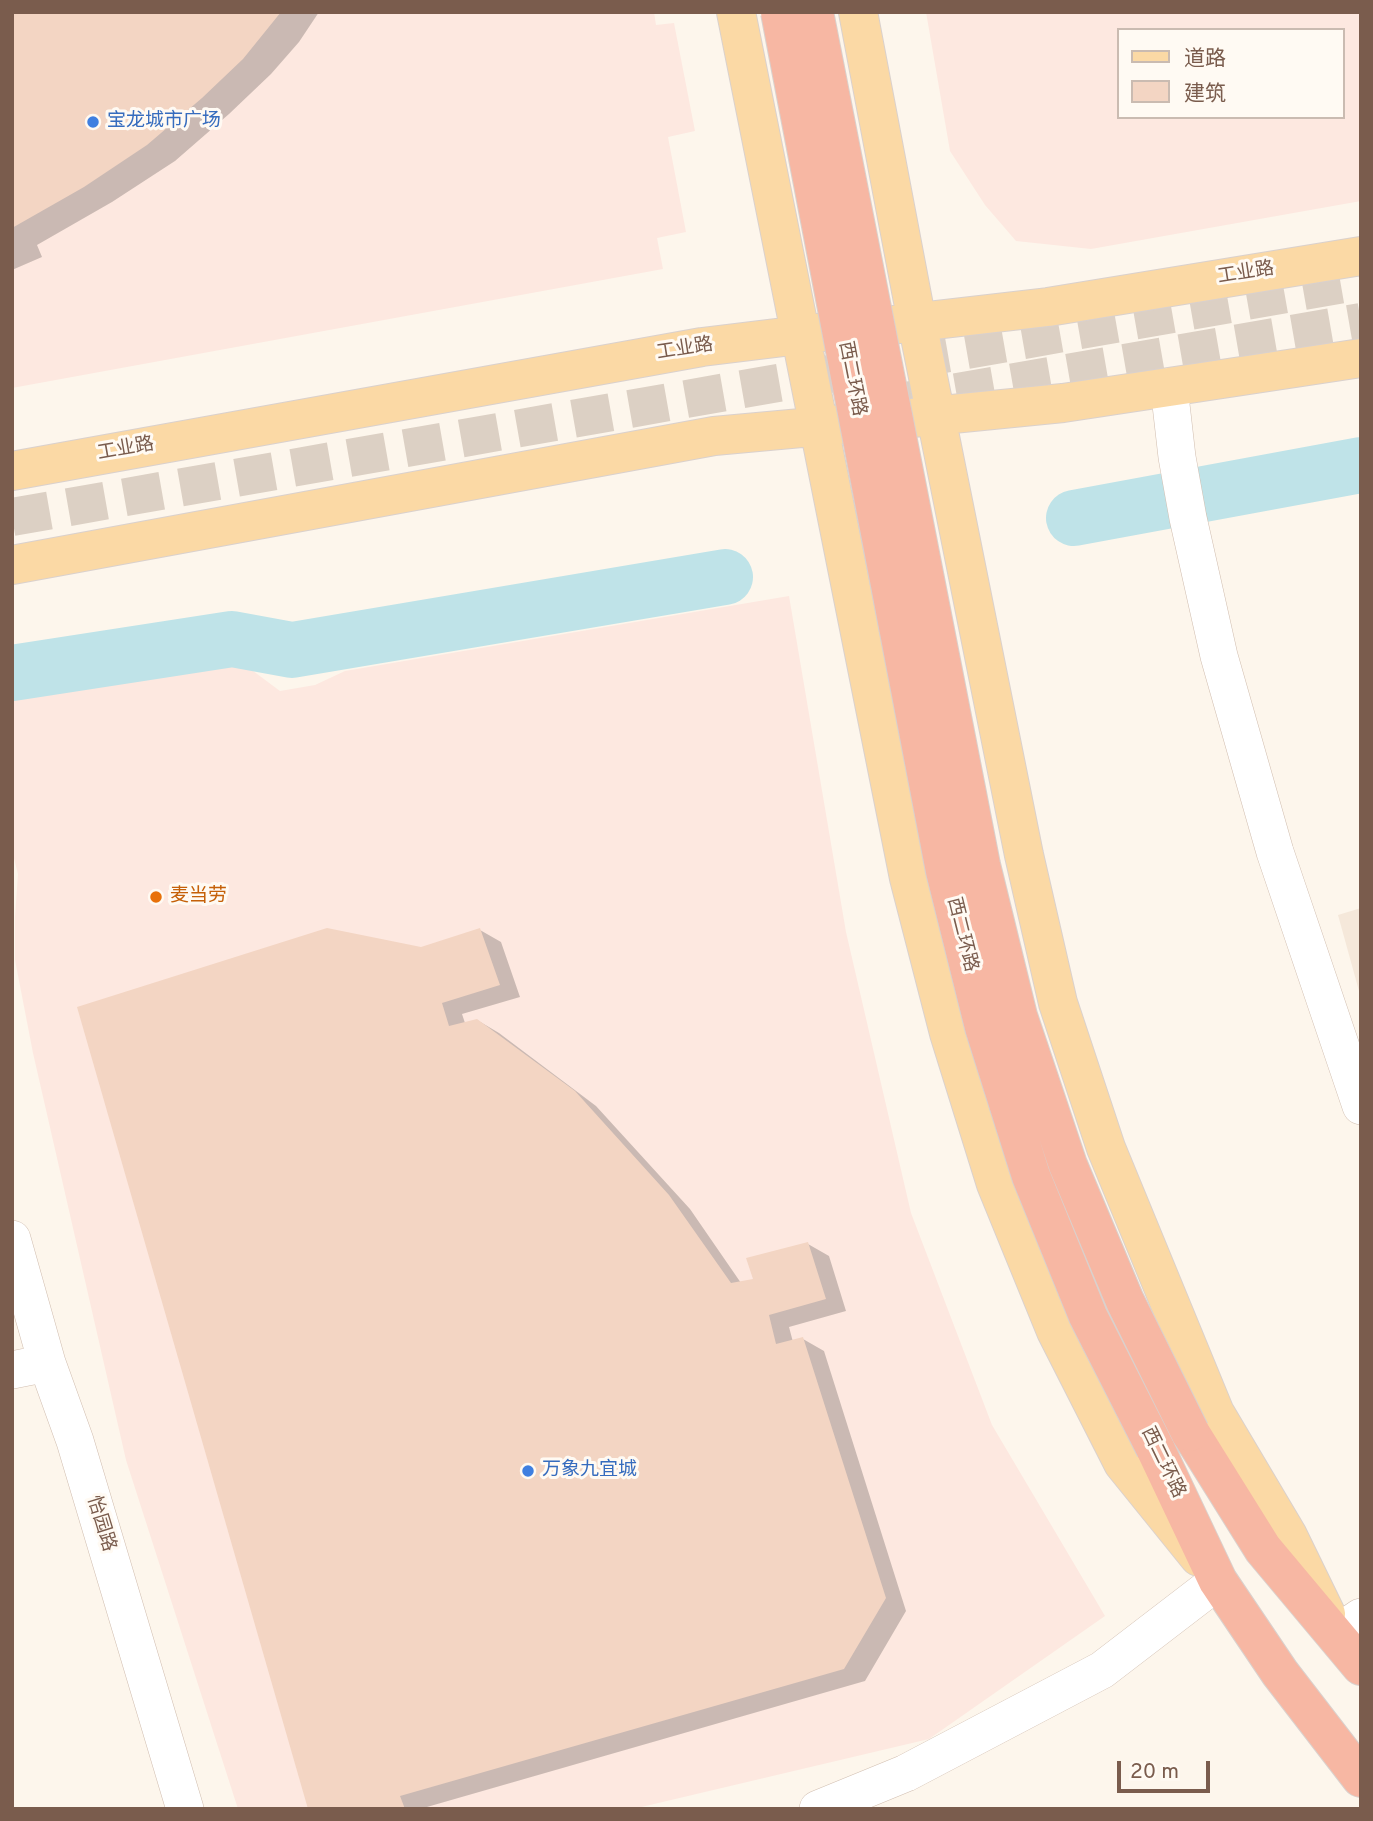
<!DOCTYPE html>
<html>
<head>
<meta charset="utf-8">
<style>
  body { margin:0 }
  #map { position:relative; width:1373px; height:1821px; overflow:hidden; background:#fdf6ec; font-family:Overpass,"Noto Sans SC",sans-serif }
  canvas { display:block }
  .frame { position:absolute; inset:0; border:14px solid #7a5c4d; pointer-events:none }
  .legend { position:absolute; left:1117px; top:28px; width:228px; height:91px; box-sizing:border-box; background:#fffaf3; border:2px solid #cabbb1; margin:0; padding:9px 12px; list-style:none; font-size:21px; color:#7a5c4d }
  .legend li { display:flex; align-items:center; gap:14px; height:35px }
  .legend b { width:35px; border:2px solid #cabbb1 }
  .scale { position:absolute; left:1117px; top:1761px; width:93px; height:32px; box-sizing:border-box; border:4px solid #7a5c4d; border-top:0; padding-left:9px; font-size:21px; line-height:24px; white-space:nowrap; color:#7a5c4d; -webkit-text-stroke:5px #fffaf3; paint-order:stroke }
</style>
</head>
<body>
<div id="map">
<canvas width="1373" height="1821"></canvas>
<div class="frame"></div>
<ul class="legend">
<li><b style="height:9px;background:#fbd9a5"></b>道路</li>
<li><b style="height:19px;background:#f3d5c3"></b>建筑</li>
</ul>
<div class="scale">20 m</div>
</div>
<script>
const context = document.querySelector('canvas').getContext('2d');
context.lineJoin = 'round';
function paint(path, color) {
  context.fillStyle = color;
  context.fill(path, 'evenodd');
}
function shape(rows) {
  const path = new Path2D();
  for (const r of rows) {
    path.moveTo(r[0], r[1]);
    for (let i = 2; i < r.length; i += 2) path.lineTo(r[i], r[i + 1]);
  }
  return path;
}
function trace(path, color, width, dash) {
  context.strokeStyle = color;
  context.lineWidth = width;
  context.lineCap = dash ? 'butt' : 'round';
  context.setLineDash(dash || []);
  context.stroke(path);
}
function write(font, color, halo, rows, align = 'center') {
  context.font = font + ' Overpass,"Noto Sans SC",sans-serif';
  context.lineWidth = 6;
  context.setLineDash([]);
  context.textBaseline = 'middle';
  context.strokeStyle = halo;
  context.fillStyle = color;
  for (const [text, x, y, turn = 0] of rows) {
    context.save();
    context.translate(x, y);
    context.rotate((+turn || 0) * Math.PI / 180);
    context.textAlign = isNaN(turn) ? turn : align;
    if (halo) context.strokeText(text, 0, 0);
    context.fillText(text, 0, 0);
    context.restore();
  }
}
paint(shape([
  [1361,908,1361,990,1359,991,1338,915]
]), '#f5e8da');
paint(shape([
  [12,12,654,12,656,25,674,23,695,131,668,137,686,232,657,238,663,269,12,388],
  [926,12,1361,12,1361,201,1091,249,1016,241,985,205,950,151],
  [1119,30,1343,30,1343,117,1119,117],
  [789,596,846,932,911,1213,992,1425,1105,1616,929,1739,633,1809,238,1809,126,1460,33,1053,15,960,15,917,18,874,12,850,12,697,237,659,280,691,315,685,345,671]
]), '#fde8e0');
paint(shape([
  [12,12,319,12,299,42,271,74,229,114,175,161,112,202,37,245,42,257,12,270],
  [480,930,501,942,520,997,462,1014,465,1023,477,1020,499,1033,596,1106,690,1209,741,1283,755,1280,808,1244,829,1256,846,1311,789,1327,793,1342,803,1339,824,1351,906,1611,865,1681,420,1809,309,1809,421,949]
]), '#0003');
trace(shape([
  [1074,518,1361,465],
  [12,673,232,639,292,650,725,577]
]), '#bfe3e8', 56);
paint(shape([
  [12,12,281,12,243,59,202,98,147,145,84,187,12,228],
  [327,928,421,947,480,928,500,985,442,1003,449,1026,477,1019,575,1091,669,1195,731,1283,753,1279,746,1258,808,1242,826,1299,769,1315,776,1344,803,1337,886,1598,844,1669,400,1796,405,1809,308,1809,77,1007]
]), '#f3d5c3');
trace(shape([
  [900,402,1361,322],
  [12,517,1361,281]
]), '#dcd0c4', 38, [38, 19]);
const minor = shape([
  [1169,387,1177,457,1188,518,1219,656,1275,852,1361,1106],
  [12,1239,47,1363,75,1441,185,1809],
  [12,1370,47,1363],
  [1336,1634,1361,1617],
  [818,1809,906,1773,1102,1670,1218,1581]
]);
const major = shape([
  [736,12,909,878,949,1033,996,1184,1056,1331,1123,1463,1199,1557],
  [858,12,917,322,1024,855,1058,1003,1106,1148,1215,1413,1288,1536,1326,1614],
  [892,325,1048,307,1361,256],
  [912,418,1063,403,1361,358],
  [12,471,702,347,825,332],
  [12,565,714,436,845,424]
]);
const highway = shape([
  [1190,1432,1263,1549,1361,1666],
  [1155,1448,1218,1581,1280,1673,1361,1778]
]);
trace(minor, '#d1beb0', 38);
trace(major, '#dad1cd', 40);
trace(highway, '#dad1cd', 40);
trace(minor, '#fff', 37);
trace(major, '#fbd9a5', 38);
trace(highway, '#f7b7a3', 38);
const highwayBridge = shape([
  [780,12,945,871,984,1027,1031,1176,1088,1316,1155,1448],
  [814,12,981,865,1018,1016,1068,1165,1125,1301,1190,1432]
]);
trace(highwayBridge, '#dad1cd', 40, []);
trace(highwayBridge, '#f7b7a3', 38);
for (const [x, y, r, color] of [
  [93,122,7,"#3f7fe0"],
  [156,897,7,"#e8710a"],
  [528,1471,7,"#3f7fe0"]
]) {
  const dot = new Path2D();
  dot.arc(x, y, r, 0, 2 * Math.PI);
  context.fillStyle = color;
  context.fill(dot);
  trace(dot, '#fffaf3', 2.5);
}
write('19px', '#366cbe', '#fffaf3', [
  ["宝龙城市广场",107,122],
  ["万象九宜城",542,1471]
], 'left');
write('19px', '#7a5c4d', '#fffaf3', [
  ["工业路",1246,274,-9],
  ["工业路",685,350,-9],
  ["西二环路",851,379,79],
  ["工业路",126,450,-10],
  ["西二环路",961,935,76],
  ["西二环路",1162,1463,64],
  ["怡园路",100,1524,73]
]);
write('19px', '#c56008', '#fffaf3', [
  ["麦当劳",170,897]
], 'left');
</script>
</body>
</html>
